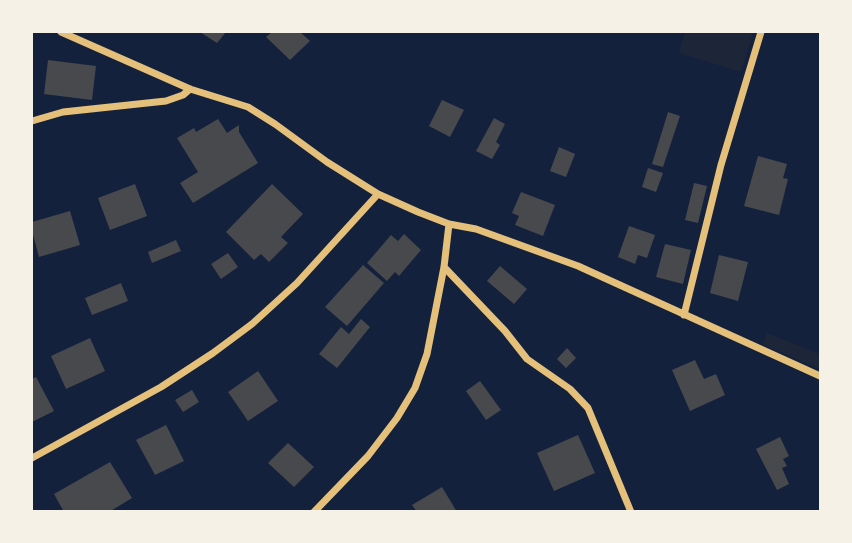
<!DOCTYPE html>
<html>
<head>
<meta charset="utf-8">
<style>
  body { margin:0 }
  #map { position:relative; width:852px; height:543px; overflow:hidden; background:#14213d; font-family:"Golos Text",sans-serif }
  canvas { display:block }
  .frame { position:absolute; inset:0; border:33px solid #f6f1e7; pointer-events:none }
</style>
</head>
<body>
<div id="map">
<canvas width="852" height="543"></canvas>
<div class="frame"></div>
</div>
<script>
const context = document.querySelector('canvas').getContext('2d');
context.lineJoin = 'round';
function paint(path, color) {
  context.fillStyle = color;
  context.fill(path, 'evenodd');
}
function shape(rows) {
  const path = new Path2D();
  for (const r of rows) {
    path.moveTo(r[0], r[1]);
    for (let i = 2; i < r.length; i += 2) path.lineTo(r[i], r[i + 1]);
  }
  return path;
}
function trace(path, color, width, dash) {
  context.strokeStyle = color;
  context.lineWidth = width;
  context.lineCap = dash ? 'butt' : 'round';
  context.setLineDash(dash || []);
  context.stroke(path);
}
paint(shape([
  [685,32,753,32,741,72,679,53],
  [767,333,820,354,820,369,763,345]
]), '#1d2539');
paint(shape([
  [200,32,226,32,217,43],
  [272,32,300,32,310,41,290,60,266,37],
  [48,60,96,66,92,100,44,94],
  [442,100,464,110,450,137,429,126],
  [668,112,680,116,663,167,652,164],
  [494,118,505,124,496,142,500,145,492,159,476,151],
  [218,119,227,133,239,125,239,132,258,163,193,203,180,183,198,172,177,138,194,128,196,132],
  [559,147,575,154,566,177,550,171],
  [758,156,787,164,783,178,788,179,779,215,744,206],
  [648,168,663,173,656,192,642,187],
  [694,183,707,186,698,223,685,220],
  [135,184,147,216,110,230,98,198],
  [272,184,303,214,281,237,288,243,269,262,261,254,254,260,226,232],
  [521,192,555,205,543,236,515,225,519,216,512,213],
  [70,211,80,245,39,257,32,231,32,222],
  [629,226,655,235,647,258,638,255,635,264,618,257],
  [404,234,421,250,399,276,395,272,387,281,367,263,391,235,398,241],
  [176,240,181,251,152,263,148,252],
  [665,244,691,250,683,284,656,277],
  [228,253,238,267,221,279,211,264],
  [719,255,748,262,738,301,710,293],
  [363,265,384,283,347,326,325,307],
  [500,266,527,289,514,304,487,281],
  [121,283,128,301,92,315,85,298],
  [361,319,370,327,337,368,319,354,341,327,349,334],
  [90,338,105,371,66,389,51,356],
  [567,348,576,358,566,368,557,359],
  [695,360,704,379,716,374,725,395,690,411,672,370],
  [258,371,278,401,248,421,228,392],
  [36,377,54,411,32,422,32,379],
  [480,381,501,410,486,420,466,391],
  [192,390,199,402,183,412,175,400],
  [166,425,184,461,155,475,136,440],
  [578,435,595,473,554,491,537,453],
  [780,437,789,456,783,459,787,466,782,468,789,484,777,490,756,449],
  [288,443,314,467,294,487,268,463],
  [110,462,132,498,109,512,64,512,54,494],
  [442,487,457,512,417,512,412,505]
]), '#48494c');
trace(shape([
  [61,32,190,89,248,107,275,124,327,162,378,194,418,212,449,224,476,229,578,266,820,376],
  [32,121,63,112,166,101,183,95,190,89],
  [444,267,505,331,527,359,570,389,588,408,631,512],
  [684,315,721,165,761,32],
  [32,458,161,387,213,353,252,324,297,283,378,194],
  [314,512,368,456,397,418,415,388,427,354,444,267,449,224]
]), '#e5c07b', 7);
</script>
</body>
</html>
